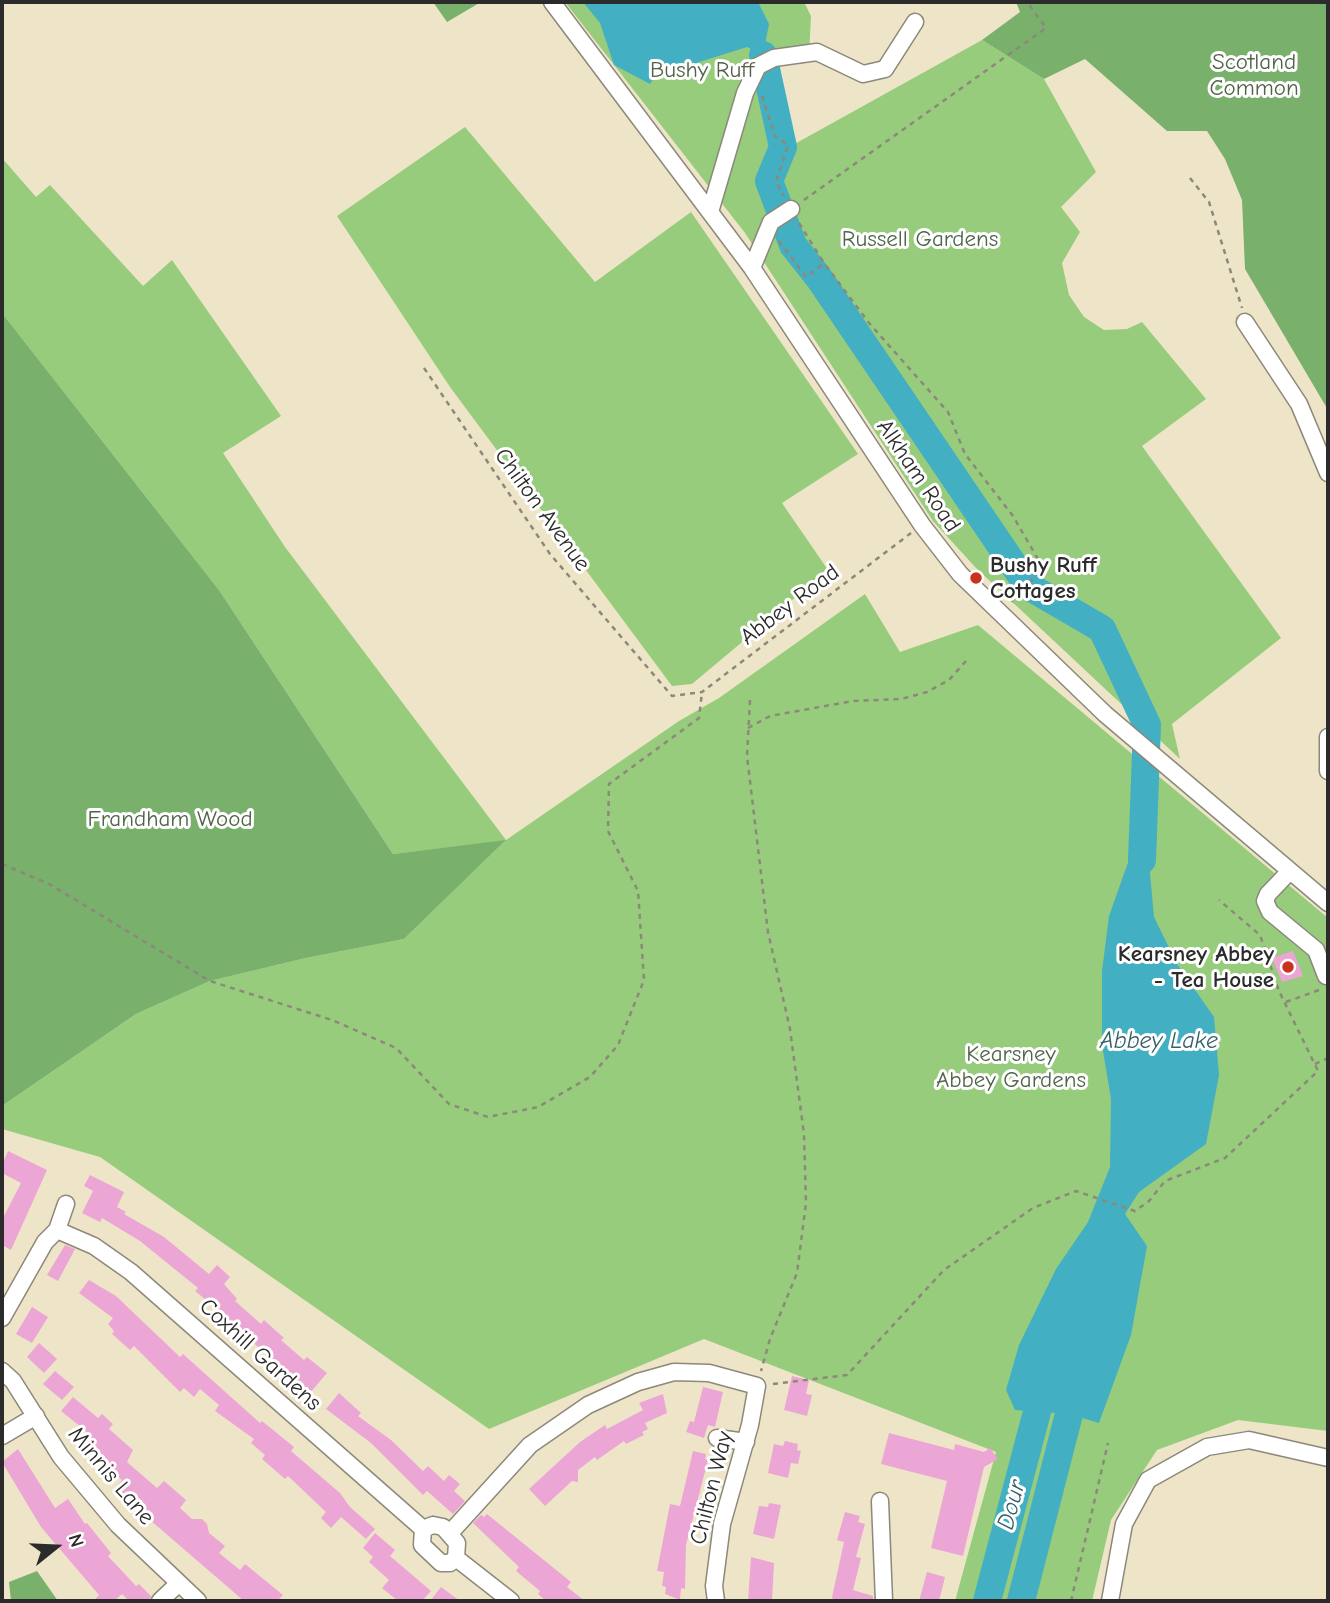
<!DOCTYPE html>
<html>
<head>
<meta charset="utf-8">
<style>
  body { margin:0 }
  #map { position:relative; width:1330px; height:1603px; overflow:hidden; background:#eee5c8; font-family:"Comic Neue",sans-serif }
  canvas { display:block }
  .frame { position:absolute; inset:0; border:4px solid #2b2b2b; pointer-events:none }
  .north { position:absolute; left:21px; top:1512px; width:70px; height:70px; -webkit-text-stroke:5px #fff; paint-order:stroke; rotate:72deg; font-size:19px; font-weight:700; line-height:28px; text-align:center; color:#2b2b2b }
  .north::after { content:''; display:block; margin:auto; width:24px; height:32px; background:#2b2b2b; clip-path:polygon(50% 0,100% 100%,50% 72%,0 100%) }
</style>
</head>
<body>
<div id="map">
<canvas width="1330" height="1603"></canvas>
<div class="frame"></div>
<div class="north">N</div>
</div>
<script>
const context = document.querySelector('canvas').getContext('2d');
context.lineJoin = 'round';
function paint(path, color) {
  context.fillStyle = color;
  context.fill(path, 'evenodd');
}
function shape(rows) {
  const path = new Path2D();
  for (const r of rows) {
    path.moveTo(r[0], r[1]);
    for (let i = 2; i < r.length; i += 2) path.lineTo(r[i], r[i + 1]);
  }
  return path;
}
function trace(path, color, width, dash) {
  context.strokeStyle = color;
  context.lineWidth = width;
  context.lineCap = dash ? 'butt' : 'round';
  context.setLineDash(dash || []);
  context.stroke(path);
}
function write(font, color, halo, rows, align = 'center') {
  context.font = font + ' "Comic Neue",sans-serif';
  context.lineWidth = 6;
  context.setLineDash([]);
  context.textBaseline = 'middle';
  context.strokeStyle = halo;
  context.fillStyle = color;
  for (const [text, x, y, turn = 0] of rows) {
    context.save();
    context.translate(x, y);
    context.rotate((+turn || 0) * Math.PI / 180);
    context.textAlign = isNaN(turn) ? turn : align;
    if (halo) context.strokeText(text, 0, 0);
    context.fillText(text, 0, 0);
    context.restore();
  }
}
paint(shape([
  [565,2,804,2,811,16,809,56,771,68,791,146,982,40,1044,79,1096,172,1061,207,1080,232,1062,263,1069,295,1084,317,1104,330,1127,329,1142,322,1206,399,1142,446,1281,638,1172,724,1180,759,976,568,933,521,745,233],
  [465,127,595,282,691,212,858,454,782,503,828,570,692,684,672,686,450,387,337,216],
  [2,158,36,197,50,185,143,286,172,260,281,416,223,453,285,547,506,840,679,721,719,698,865,594,900,652,978,625,1328,918,1328,1431,1238,1420,1157,1450,1111,1520,1092,1601,955,1601,996,1452,704,1339,489,1429,100,1157,2,1129,2,1106,136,1014,210,981,306,958,404,939,505,841,393,854,219,590,2,313]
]), '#97cc7d');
paint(shape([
  [433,2,481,2,447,22],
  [1016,2,1328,2,1328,410,1245,269,1242,200,1225,159,1207,131,1167,131,1085,59,1044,79,982,40,1020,12],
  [2,313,219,590,393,854,506,840,404,939,306,958,210,981,136,1014,2,1106],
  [37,1571,58,1601,11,1601,9,1582]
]), '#79b06c');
paint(shape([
  [583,2,758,2,769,24,763,55,747,47,655,76,650,84,614,65,600,23],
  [1130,857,1149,862,1154,917,1177,964,1214,1017,1219,1075,1206,1144,1139,1192,1125,1214,1147,1246,1131,1335,1099,1423,1069,1414,1015,1410,1006,1390,1019,1345,1056,1269,1088,1222,1110,1167,1111,1099,1102,1045,1102,971,1109,916]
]), '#43afc2');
trace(shape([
  [763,55,783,147,769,181,793,245,819,278,1028,586,1102,629,1147,725,1142,860],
  [987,1601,1038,1408],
  [1021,1601,1069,1414]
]), '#43afc2', 28);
paint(shape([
  [1293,951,1303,976,1282,982,1272,958],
  [8,1151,47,1170,11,1250,2,1245,2,1220,21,1183,2,1173,2,1165],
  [90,1175,124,1192,117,1207,126,1212,124,1214,164,1237,209,1274,217,1265,230,1277,224,1284,237,1299,235,1301,261,1324,264,1320,284,1338,281,1340,304,1360,307,1357,327,1373,310,1393,248,1338,250,1336,195,1291,198,1288,140,1241,102,1218,100,1222,82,1213,93,1191,84,1186],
  [65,1245,75,1249,58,1281,47,1275],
  [89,1280,116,1296,180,1357,183,1354,260,1423,262,1421,294,1447,291,1451,340,1493,350,1507,375,1529,366,1539,341,1517,331,1528,321,1518,326,1512,288,1476,285,1479,262,1459,265,1455,251,1443,254,1439,215,1411,219,1405,200,1389,194,1397,184,1388,180,1392,134,1346,130,1350,112,1334,114,1331,108,1324,113,1318,79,1293],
  [32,1307,48,1317,32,1343,16,1334],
  [39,1343,57,1359,44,1373,27,1357],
  [55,1371,74,1387,62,1400,43,1384],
  [792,1376,809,1380,806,1394,812,1395,807,1416,784,1410],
  [703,1387,723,1392,715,1427,708,1425,704,1438,686,1432,690,1421,694,1422],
  [339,1393,361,1413,358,1416,391,1440,423,1471,428,1466,444,1481,449,1475,460,1484,454,1491,465,1501,453,1514,427,1491,423,1495,371,1443,326,1409],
  [663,1394,667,1413,645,1423,648,1429,642,1432,644,1435,626,1444,624,1441,597,1460,595,1457,578,1470,578,1482,572,1481,545,1506,529,1489,580,1442,605,1425,607,1429,643,1410,639,1403],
  [73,1397,98,1418,102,1414,113,1424,109,1429,133,1450,127,1462,157,1488,164,1481,186,1500,180,1508,192,1519,202,1519,207,1524,209,1533,225,1546,219,1553,240,1570,245,1564,283,1595,277,1601,244,1601,114,1489,122,1480,101,1463,105,1458,82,1438,87,1432,61,1411],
  [889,1433,954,1450,955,1444,984,1452,990,1448,998,1459,984,1467,963,1556,931,1548,947,1481,881,1464],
  [785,1441,798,1444,797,1450,801,1451,798,1464,791,1463,788,1478,768,1473,774,1444,783,1446],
  [18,1449,55,1508,68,1499,85,1524,87,1523,111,1553,108,1556,136,1586,139,1584,151,1596,150,1601,129,1601,122,1594,114,1601,93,1601,99,1595,41,1527,2,1462],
  [693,1451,706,1454,705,1459,708,1460,686,1545,685,1589,681,1588,680,1600,665,1594,666,1587,662,1586,664,1572,657,1571,670,1504,680,1506],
  [769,1503,781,1505,774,1539,753,1534,759,1506,768,1507],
  [845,1512,860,1516,858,1522,865,1524,856,1557,861,1558,853,1590,873,1596,873,1601,834,1601,832,1597,844,1542,837,1540],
  [487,1514,571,1582,567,1587,585,1601,546,1601,538,1594,540,1591,516,1571,519,1567,473,1523,481,1515,484,1517],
  [375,1533,395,1550,390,1556,431,1591,422,1601,398,1601,382,1588,389,1580,369,1562,373,1557,363,1548],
  [751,1557,774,1563,772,1601,748,1601],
  [927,1572,945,1577,939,1601,919,1601],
  [441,1587,460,1601,430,1601]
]), '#eca6d5');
const minor = shape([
  [552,2,752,268,922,525,960,574,1105,714,1328,903],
  [710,212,745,93,758,66,774,58,817,52,863,74,885,69,915,22],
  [752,268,771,222,791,209],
  [1245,322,1299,404,1328,473],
  [1328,737,1328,771],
  [1290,871,1268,894,1265,901,1270,912,1316,950,1326,976],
  [57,1230,94,1246,131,1272,423,1529],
  [2,1318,45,1242,57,1230,66,1204],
  [2,1371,13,1381,61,1457,118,1525,198,1601],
  [2,1436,36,1416],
  [717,1438,746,1442],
  [880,1501,884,1601],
  [433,1525,443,1527,457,1543,456,1558,450,1563,441,1563,422,1545,423,1529,433,1525],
  [450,1533,530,1445,588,1405,638,1382,674,1372,709,1373,757,1386,750,1425,722,1524,714,1586,716,1601],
  [456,1558,511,1601],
  [160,1601,179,1583],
  [1110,1601,1124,1524,1148,1480,1207,1447,1249,1440,1328,1458]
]);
trace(minor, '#8c887a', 19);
trace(shape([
  [762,96,775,136,788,145,776,182,784,196],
  [1190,178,1209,202,1242,308],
  [804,200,1046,28,1027,2],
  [799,223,824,263,869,323,948,412,965,454,1013,516,1043,568,1012,602],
  [779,241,806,277,823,264],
  [424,368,550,554,672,696,702,692,911,533],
  [750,700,747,756,768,932,790,1029,804,1134,806,1203,797,1273,770,1339,761,1371],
  [748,728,770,716,853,701,901,699,927,692,949,680,966,661],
  [2,864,49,884,210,981,332,1020,396,1048,449,1104,488,1117,538,1107,590,1077,618,1045,644,980,638,891,608,831,609,784,699,718,702,692],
  [1286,1002,1319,990],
  [1315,1064,1328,1058],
  [773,1384,847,1375,944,1270,1033,1208,1076,1191,1135,1211,1149,1201,1165,1181,1225,1158,1318,1071,1279,991,1260,935,1219,900],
  [1071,1601,1108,1443]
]), '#8c887a', 2.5, [5, 5]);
trace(minor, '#fff', 16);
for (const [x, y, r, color] of [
  [976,578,7,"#c8321e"],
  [1288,967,7,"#c8321e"]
]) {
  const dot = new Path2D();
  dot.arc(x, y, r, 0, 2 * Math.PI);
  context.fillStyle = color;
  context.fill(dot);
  trace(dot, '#fff', 2.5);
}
write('23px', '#516348', '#fff', [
  ["Scotland",1254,62],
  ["Common",1254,88],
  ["Bushy Ruff",702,70],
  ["Russell Gardens",920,239],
  ["Frandham Wood",170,819],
  ["Kearsney",1011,1054],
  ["Abbey Gardens",1011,1080]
]);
write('23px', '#2b2b2b', '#fff', [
  ["Alkham Road",918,476,56],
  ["Chilton Avenue",542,510,54],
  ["Abbey Road",790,605,-37],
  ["Coxhill Gardens",260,1355,42],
  ["Minnis Lane",111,1476,50],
  ["Chilton Way",712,1488,-76]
]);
write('bold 23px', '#2b2b2b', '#fff', [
  ["Bushy Ruff",990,565],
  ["Cottages",990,591],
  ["Kearsney Abbey",1274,954,"right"],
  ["- Tea House",1274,980,"right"]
], 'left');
write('italic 24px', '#356067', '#fff', [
  ["Abbey Lake",1159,1041],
  ["Dour",1012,1505,-75]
]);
</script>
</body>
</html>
